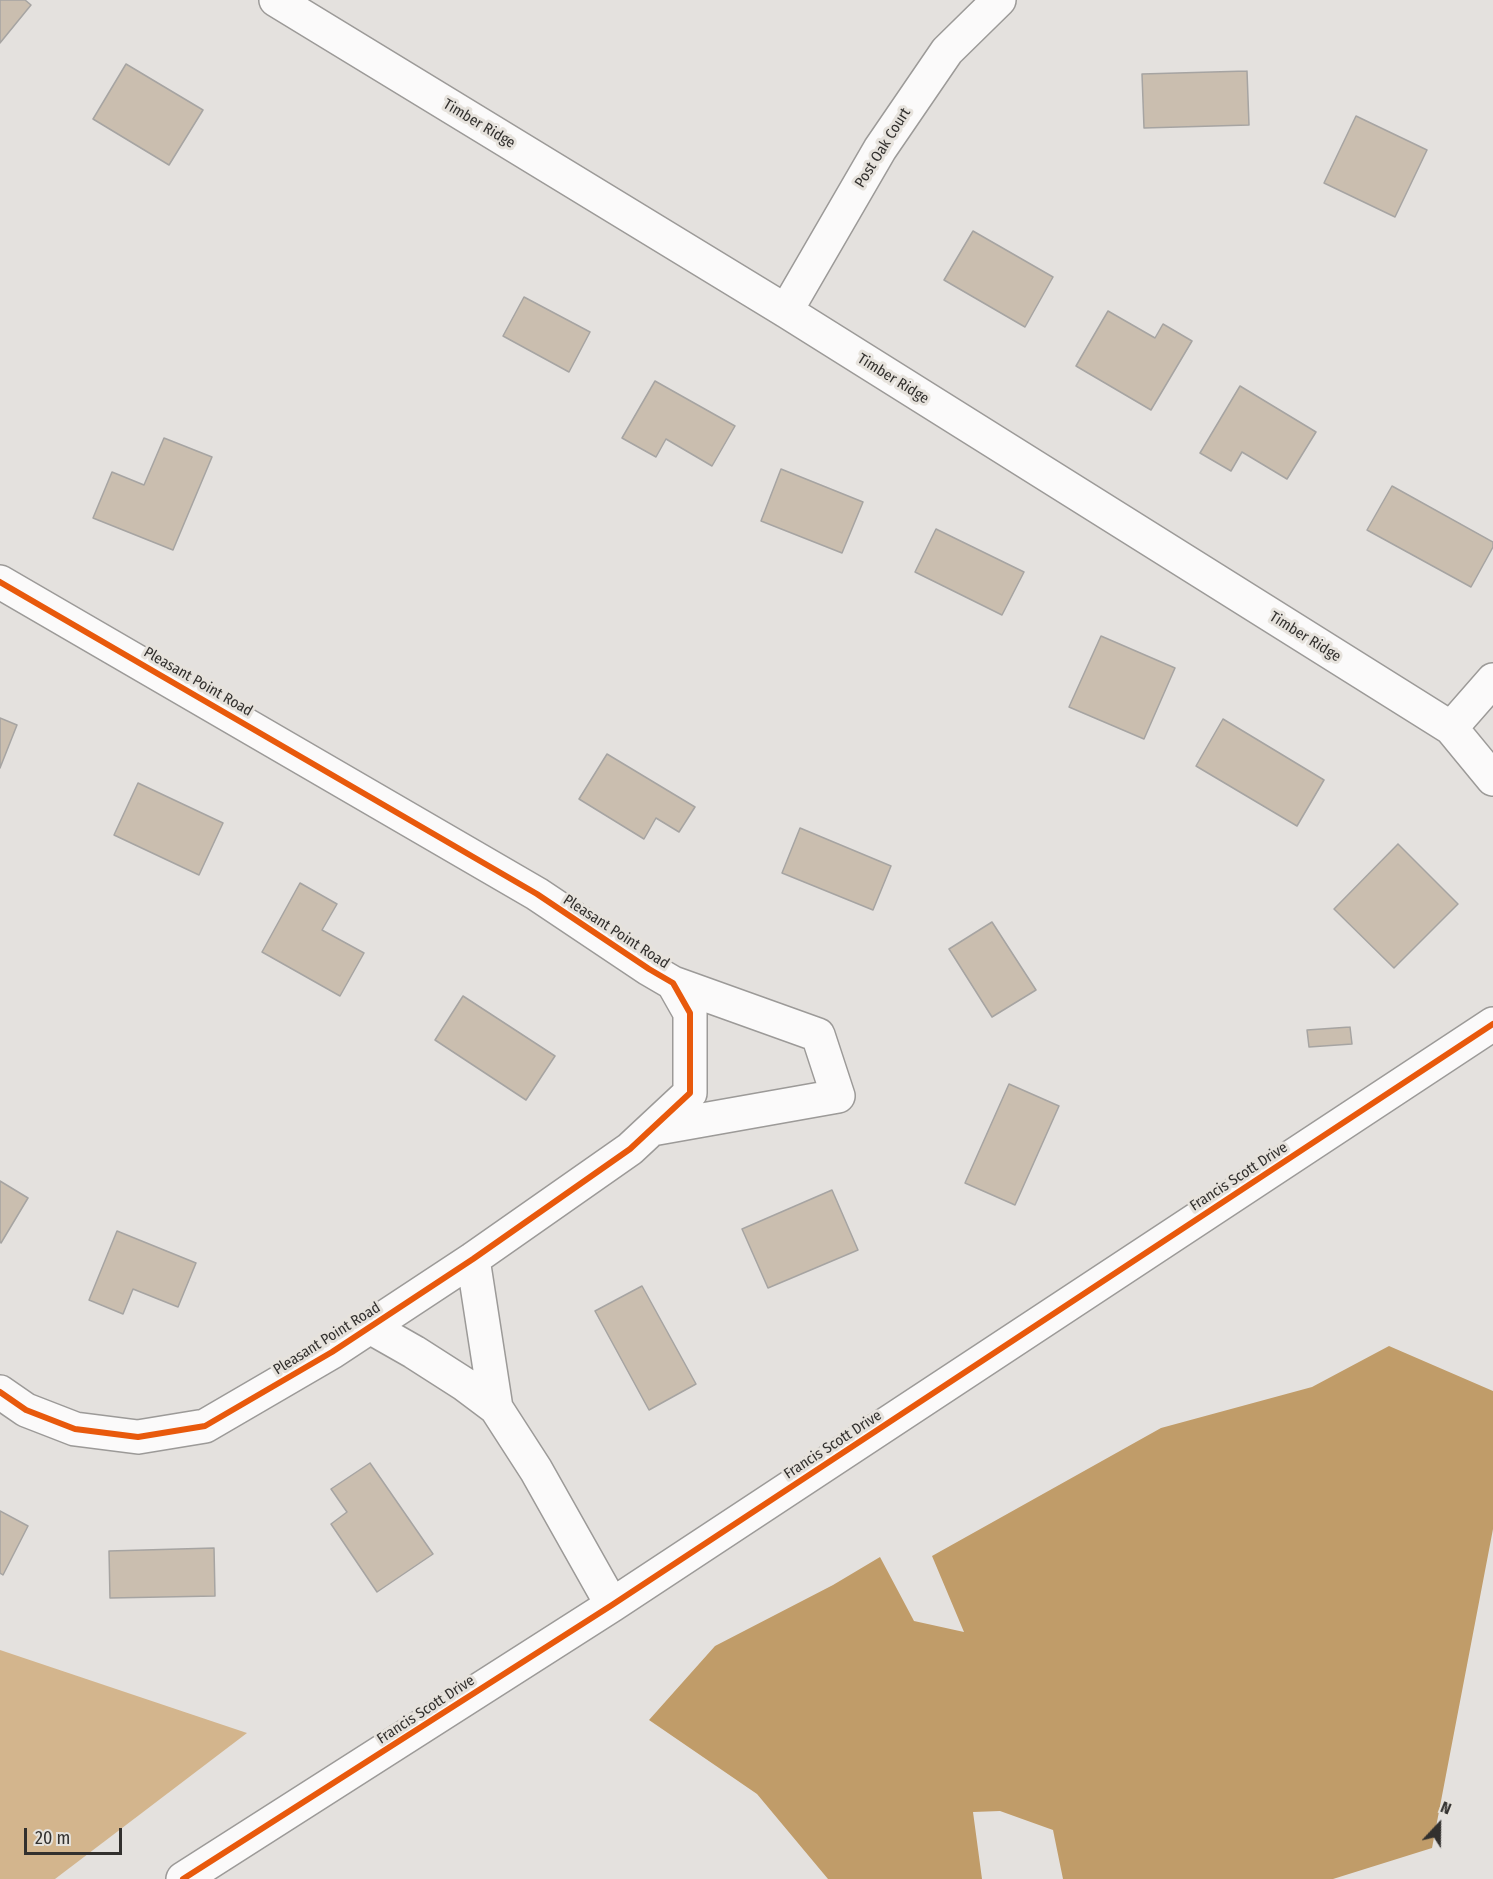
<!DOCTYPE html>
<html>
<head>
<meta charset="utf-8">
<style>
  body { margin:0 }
  #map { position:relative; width:1493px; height:1879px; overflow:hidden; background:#e4e1de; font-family:"Fira Sans Condensed",sans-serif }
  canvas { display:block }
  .north { position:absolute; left:1409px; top:1795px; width:60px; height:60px; -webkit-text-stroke:4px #e6e2dc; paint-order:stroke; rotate:22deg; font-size:16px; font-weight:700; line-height:24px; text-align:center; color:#32302e }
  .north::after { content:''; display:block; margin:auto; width:21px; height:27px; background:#32302e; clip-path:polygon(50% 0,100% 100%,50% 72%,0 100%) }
  .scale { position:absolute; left:24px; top:1828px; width:98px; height:27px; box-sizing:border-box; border:3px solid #32302e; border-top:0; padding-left:8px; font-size:18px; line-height:21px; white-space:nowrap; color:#32302e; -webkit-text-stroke:4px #e6e2dc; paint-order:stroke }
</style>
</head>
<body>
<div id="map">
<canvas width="1493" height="1879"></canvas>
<div class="north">N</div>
<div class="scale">20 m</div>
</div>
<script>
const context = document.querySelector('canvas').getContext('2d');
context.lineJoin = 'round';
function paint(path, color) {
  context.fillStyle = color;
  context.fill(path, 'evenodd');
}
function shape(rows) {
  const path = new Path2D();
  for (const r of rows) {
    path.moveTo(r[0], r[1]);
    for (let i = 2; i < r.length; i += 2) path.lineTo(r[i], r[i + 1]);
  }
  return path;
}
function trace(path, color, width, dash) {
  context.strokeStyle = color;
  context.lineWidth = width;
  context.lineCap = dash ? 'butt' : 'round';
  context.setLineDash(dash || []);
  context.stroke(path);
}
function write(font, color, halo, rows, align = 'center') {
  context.font = font + ' "Fira Sans Condensed",sans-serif';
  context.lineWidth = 6;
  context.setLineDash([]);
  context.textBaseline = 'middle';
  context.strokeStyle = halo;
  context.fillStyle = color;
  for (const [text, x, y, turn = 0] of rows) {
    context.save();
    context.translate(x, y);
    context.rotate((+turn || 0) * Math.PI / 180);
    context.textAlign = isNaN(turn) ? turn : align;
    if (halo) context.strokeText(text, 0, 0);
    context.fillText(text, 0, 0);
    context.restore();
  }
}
paint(shape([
  [0,1650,247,1733,55,1879,0,1879]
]), '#d3b58d');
paint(shape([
  [1389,1346,1493,1391,1493,1529,1432,1848,1333,1879,1063,1879,1053,1830,1000,1811,973,1812,982,1879,828,1879,757,1794,649,1720,715,1646,833,1585,880,1557,914,1621,964,1632,932,1556,1161,1428,1312,1387]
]), '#c09c69');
const building = shape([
  [0,0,25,0,31,5,0,43,0,0],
  [126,64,203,110,169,165,93,119,126,64],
  [1247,71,1249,125,1144,128,1142,74,1247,71],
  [1356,116,1427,150,1395,217,1324,183,1356,116],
  [973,231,1053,277,1025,327,944,280,973,231],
  [524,297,590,332,569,372,503,336,524,297],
  [1108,311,1155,338,1163,324,1192,341,1151,410,1076,366,1108,311],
  [655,381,735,426,712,466,666,439,656,457,622,438,655,381],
  [1240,386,1316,432,1287,479,1242,452,1231,471,1200,453,1240,386],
  [164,438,212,457,173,550,93,518,112,472,144,485,164,438],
  [781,469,863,502,842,553,761,521,781,469],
  [1392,486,1493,542,1493,547,1471,587,1367,530,1392,486],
  [936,529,1024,572,1002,615,915,572,936,529],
  [1101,636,1175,668,1144,739,1069,707,1101,636],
  [0,718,17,725,0,768,0,718],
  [1223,719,1324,780,1297,826,1196,766,1223,719],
  [607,754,695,807,679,832,656,818,644,839,579,799,607,754],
  [138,783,223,823,199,875,114,835,138,783],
  [800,828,891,866,873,910,782,873,800,828],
  [1398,844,1458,904,1394,968,1334,909,1398,844],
  [300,883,337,904,322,930,364,953,340,996,262,952,300,883],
  [992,922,1036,990,992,1017,949,949,992,922],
  [463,996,555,1056,526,1100,435,1040,463,996],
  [1350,1027,1352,1044,1309,1047,1307,1030,1350,1027],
  [1009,1084,1059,1106,1015,1205,965,1183,1009,1084],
  [0,1181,28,1198,1,1243,0,1242,0,1181],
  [832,1190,858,1250,768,1288,742,1229,832,1190],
  [117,1231,196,1263,178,1307,133,1289,123,1314,89,1300,117,1231],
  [642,1286,696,1384,649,1410,595,1311,642,1286],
  [370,1463,433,1554,377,1592,331,1524,347,1512,331,1489,370,1463],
  [0,1511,28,1526,3,1575,0,1573,0,1511],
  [214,1548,215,1596,110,1598,109,1551,214,1548]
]);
paint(building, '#cabeaf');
trace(building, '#a6a4a2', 1.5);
const minor = shape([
  [276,0,786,311,1451,728,1493,779],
  [786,311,880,149,947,51,999,0],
  [0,582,537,894,649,969,673,983,690,1013,690,1093,630,1149,473,1259,332,1352,205,1426,138,1437,75,1429,26,1410,0,1392],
  [1451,728,1493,680],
  [652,1129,838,1096,818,1035,673,983],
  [473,1259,496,1408,536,1470,612,1605],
  [370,1327,414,1352,464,1384,496,1408],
  [183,1879,612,1605,1493,1024]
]);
trace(minor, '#9c9a98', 36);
trace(minor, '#fbfafa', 33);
trace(shape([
  [0,582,537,894,649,969,673,983,690,1013,690,1093,630,1149,473,1259,332,1352,205,1426,138,1437,75,1429,26,1410,0,1392],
  [183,1879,612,1605,1493,1024]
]), '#e8590c', 6);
write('15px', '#32302e', '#e6e2dc', [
  ["Timber Ridge",479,124,31],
  ["Post Oak Court",883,148,-58],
  ["Timber Ridge",893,379,32],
  ["Timber Ridge",1305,637,32],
  ["Pleasant Point Road",198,682,30],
  ["Pleasant Point Road",616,932,33],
  ["Francis Scott Drive",1239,1177,-33],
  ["Pleasant Point Road",327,1339,-32],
  ["Francis Scott Drive",833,1445,-33],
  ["Francis Scott Drive",426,1710,-33]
]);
</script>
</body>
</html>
